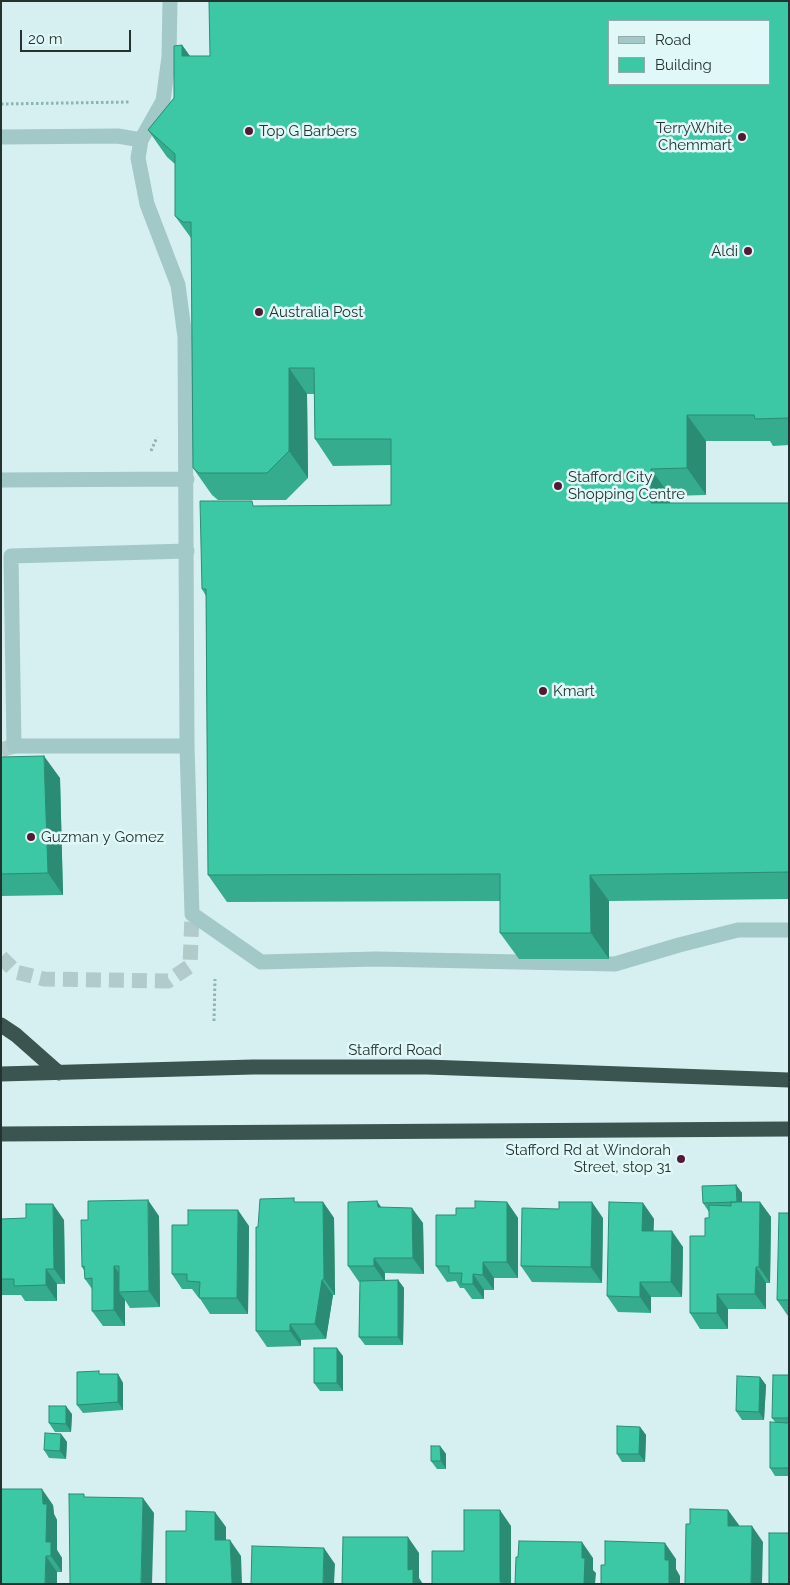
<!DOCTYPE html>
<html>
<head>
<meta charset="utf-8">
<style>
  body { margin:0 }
  #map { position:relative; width:790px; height:1585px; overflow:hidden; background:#d6f0f1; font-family:Raleway,sans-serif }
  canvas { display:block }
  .frame { position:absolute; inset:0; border:2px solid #243330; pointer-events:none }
  .legend { position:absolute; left:608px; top:20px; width:162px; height:65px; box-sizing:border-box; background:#e1f8f9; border:1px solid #95a9a9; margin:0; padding:6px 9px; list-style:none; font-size:15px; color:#243330 }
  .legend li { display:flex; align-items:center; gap:10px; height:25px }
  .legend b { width:25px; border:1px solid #95a9a9 }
  .scale { position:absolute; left:20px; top:30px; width:111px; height:22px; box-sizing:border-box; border:2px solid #243330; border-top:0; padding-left:6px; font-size:15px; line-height:18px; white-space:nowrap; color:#243330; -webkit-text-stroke:4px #e1f8f9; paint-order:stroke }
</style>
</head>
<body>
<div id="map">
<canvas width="790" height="1585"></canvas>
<div class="frame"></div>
<ul class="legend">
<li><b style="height:6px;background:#a2c8c7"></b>Road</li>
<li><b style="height:14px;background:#3cc8a4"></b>Building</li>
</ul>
<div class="scale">20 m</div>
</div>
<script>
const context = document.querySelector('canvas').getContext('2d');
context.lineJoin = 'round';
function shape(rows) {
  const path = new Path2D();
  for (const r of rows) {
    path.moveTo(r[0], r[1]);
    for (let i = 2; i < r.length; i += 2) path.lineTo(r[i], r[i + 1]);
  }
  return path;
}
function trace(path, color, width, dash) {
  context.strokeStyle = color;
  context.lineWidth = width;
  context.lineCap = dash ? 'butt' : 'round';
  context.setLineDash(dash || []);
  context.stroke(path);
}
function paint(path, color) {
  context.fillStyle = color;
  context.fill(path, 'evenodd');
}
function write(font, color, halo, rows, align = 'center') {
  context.font = font + ' Raleway,sans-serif';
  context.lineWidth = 5;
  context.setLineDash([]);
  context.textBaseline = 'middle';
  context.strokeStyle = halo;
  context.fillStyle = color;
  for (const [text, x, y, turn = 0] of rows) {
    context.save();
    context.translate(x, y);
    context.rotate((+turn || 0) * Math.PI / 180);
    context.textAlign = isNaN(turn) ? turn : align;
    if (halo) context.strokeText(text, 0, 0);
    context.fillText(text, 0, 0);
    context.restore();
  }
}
trace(shape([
  [1,750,14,746],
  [1,957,16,972,44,979,168,981,190,966,192,914]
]), '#b2caca', 15, [15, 8]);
trace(shape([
  [1,104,131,102],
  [151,451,157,437],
  [214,1021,215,979]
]), '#8cb4b1', 3, [2.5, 2.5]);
trace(shape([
  [170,1,169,57,163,101,141,140,138,158,147,204,178,285,185,337,187,746,192,914,261,962,376,959,615,964,679,945,738,930,789,930],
  [1,137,118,136,141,140],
  [1,480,187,479],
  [187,551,11,556,14,746,187,746]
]), '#a2c8c7', 15);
trace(shape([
  [1,1025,16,1035,59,1073],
  [1,1074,253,1067,427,1067,789,1080],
  [1,1134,789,1129]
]), '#3b544f', 15);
paint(shape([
  [789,1,789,445,773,446,770,441,706,441,706,495,670,496,670,503,789,503,789,899,609,901,609,959,519,959,500,933,500,901,227,902,208,875,206,596,202,589,256,506,391,505,391,465,333,466,315,439,314,394,307,394,308,478,286,500,218,500,212,495,193,468,191,238,175,216,175,164,167,157,148,130,174,98,182,45,190,56,210,56],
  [1,757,60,778,63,895,1,896],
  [736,1185,742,1193,742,1202,760,1202,771,1217,770,1283,766,1283,766,1309,728,1309,728,1329,700,1329,690,1313,705,1236,709,1218,709,1212,703,1203],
  [297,1202,323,1202,334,1218,335,1295,333,1295,326,1339,301,1340,301,1346,267,1347,256,1331,258,1227],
  [507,1202,518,1218,518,1278,494,1278,494,1290,484,1290,484,1299,472,1299,464,1288,460,1288,456,1281,447,1282,436,1266,475,1208],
  [643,1203,654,1219,653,1231,683,1247,682,1297,651,1297,651,1313,618,1312,607,1296],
  [381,1207,423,1223,424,1274,385,1273,385,1280,398,1280,404,1288,403,1345,365,1345,359,1337,360,1282,359,1282,348,1266],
  [789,1213,789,1316,788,1316,777,1300],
  [159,1216,160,1307,130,1308,125,1300,125,1326,103,1326,92,1311,92,1289,85,1279,84,1270,82,1267,88,1220],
  [603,1218,602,1283,532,1282,521,1266],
  [1,1219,64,1220,65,1284,57,1284,57,1301,25,1301,21,1295,1,1295],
  [249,1226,248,1314,210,1314,199,1297,198,1297,192,1289,182,1289,172,1274],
  [343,1356,343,1391,320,1391,314,1383],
  [101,1374,118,1374,123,1383,123,1410,83,1413,77,1405],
  [789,1375,789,1476,775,1476,770,1468,775,1422,772,1418],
  [760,1377,766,1385,764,1420,742,1420,736,1411],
  [72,1414,71,1432,55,1432,49,1423],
  [640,1427,646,1435,645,1462,622,1462,617,1454],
  [61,1434,67,1442,66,1459,49,1458,44,1450],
  [440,1446,446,1454,446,1469,437,1469,431,1461],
  [53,1505,54,1514,57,1520,57,1550,62,1558,62,1572,57,1572,1,1584]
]), '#34ac8d');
paint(shape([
  [182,45,201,72,182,56],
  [289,368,307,394,308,478,289,451],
  [687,415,706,441,706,495,687,468],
  [651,469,670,496,670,530,651,503],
  [44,756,60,778,63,895,48,873],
  [590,875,609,901,609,959,591,933],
  [736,1185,742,1193,742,1211,737,1202],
  [148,1200,159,1216,160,1307,149,1291],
  [377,1201,388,1217,378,1207],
  [323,1202,334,1218,335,1295,324,1279],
  [507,1202,518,1218,518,1278,507,1262],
  [592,1202,603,1218,602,1283,591,1267],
  [760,1202,771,1217,770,1283,759,1267],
  [643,1203,654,1219,653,1247,642,1231],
  [53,1204,64,1220,65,1284,54,1269],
  [412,1208,423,1223,424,1274,413,1258],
  [238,1210,249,1226,248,1314,237,1298],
  [672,1231,683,1247,682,1297,671,1282],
  [374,1258,385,1273,385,1282,374,1266],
  [483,1262,494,1278,494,1290,483,1275],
  [114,1266,125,1282,119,1292,125,1300,125,1326,114,1310],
  [756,1267,766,1283,766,1309,755,1294],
  [46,1269,57,1284,57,1301,46,1285],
  [473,1274,484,1290,484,1299,473,1284],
  [322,1280,333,1295,326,1339,315,1324],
  [398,1280,404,1288,403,1345,398,1337],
  [640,1282,651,1297,651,1313,640,1297],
  [717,1294,728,1309,728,1329,717,1313],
  [290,1324,301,1340,301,1346,290,1331],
  [337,1348,343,1356,343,1391,337,1383],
  [118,1374,123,1383,123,1410,118,1402],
  [760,1377,766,1385,764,1420,759,1412],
  [66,1406,72,1414,71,1432,66,1424],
  [640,1427,646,1435,645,1462,639,1454],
  [61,1434,67,1442,66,1459,60,1451],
  [440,1446,446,1454,446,1469,441,1461],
  [42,1489,53,1505,54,1514,57,1520,57,1550,62,1558,62,1572,51,1556,46,1542,43,1504],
  [143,1498,154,1513,152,1584,141,1584],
  [500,1510,511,1526,511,1584,501,1584,500,1582],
  [728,1510,739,1525,739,1541,728,1526],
  [215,1512,226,1527,226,1556,215,1540],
  [752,1526,763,1542,762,1584,751,1584],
  [408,1537,419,1553,419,1578,423,1584,413,1584,408,1570],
  [230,1540,241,1556,242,1584,232,1584],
  [582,1542,593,1558,593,1570,596,1573,595,1584,584,1584,582,1558],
  [665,1543,676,1559,676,1569,680,1576,680,1584,669,1584,665,1560],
  [324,1548,335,1564,334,1584,323,1584],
  [46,1556,57,1572,57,1584,45,1584]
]), '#2a8c73');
const building = shape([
  [209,1,789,1,789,418,755,419,754,415,687,415,687,468,651,469,651,503,789,503,789,872,590,875,591,933,500,933,500,874,208,875,206,589,202,589,200,501,252,501,253,506,391,505,391,439,315,439,314,368,289,368,289,451,267,473,199,473,193,468,191,222,183,222,175,216,175,154,148,130,174,98,174,46,182,45,182,56,210,56,209,1],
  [609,21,769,21,769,84,609,84,609,21],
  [44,756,48,873,1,874,1,757,44,756],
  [736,1185,737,1202,703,1203,702,1186,736,1185],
  [294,1198,294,1202,323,1202,324,1279,322,1280,315,1324,290,1324,290,1331,256,1331,256,1227,258,1227,260,1199,294,1198],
  [148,1200,149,1291,119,1292,119,1266,114,1266,114,1310,92,1311,92,1278,85,1279,84,1266,82,1267,81,1220,88,1220,88,1201,148,1200],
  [377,1201,378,1207,412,1208,413,1258,374,1258,374,1266,348,1266,348,1202,377,1201],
  [475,1201,507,1202,507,1262,483,1262,483,1275,473,1274,473,1284,461,1284,462,1273,449,1273,449,1266,436,1266,436,1215,456,1215,456,1208,475,1208,475,1201],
  [559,1202,592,1202,591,1267,521,1266,522,1208,559,1209,559,1202],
  [609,1202,643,1203,642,1231,672,1231,671,1282,640,1282,640,1297,607,1296,609,1202],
  [731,1202,760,1202,759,1267,756,1267,755,1294,717,1294,717,1313,690,1313,690,1236,705,1236,705,1218,709,1218,709,1205,731,1206,731,1202],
  [26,1204,53,1204,54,1269,46,1269,46,1285,14,1286,14,1279,1,1279,1,1219,26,1218,26,1204],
  [188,1210,238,1210,237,1298,199,1298,200,1282,187,1281,187,1274,172,1274,172,1225,188,1225,188,1210],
  [779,1213,789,1213,789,1300,777,1300,779,1213],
  [398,1280,398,1337,359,1337,360,1281,398,1280],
  [314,1348,337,1348,337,1383,314,1383,314,1348],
  [99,1371,99,1374,118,1374,118,1402,77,1405,77,1372,99,1371],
  [773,1375,789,1375,789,1418,772,1418,773,1375],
  [737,1376,760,1377,759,1412,736,1411,737,1376],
  [49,1406,66,1406,66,1424,49,1423,49,1406],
  [770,1422,789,1423,789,1468,770,1468,770,1422],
  [617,1426,640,1427,639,1454,617,1454,617,1426],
  [45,1433,61,1434,60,1451,44,1450,45,1433],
  [431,1446,440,1446,441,1461,431,1461,431,1446],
  [1,1489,42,1489,43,1504,47,1504,46,1542,51,1542,51,1556,46,1556,45,1584,1,1584,1,1489],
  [69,1494,84,1494,84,1497,143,1498,141,1584,70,1584,69,1494],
  [690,1509,728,1510,728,1526,752,1526,751,1584,685,1584,686,1524,690,1524,690,1509],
  [464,1510,500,1510,500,1582,505,1583,505,1584,432,1584,432,1551,464,1551,464,1510],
  [186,1511,215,1512,215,1540,230,1540,232,1584,166,1584,166,1531,186,1531,186,1511],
  [769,1533,789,1533,789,1584,769,1584,769,1533],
  [343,1537,408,1537,408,1570,413,1569,413,1584,342,1584,343,1537],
  [519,1541,582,1542,582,1558,585,1558,584,1584,515,1584,516,1557,518,1557,519,1541],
  [605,1541,665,1543,665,1560,669,1560,669,1584,601,1584,601,1565,605,1565,605,1541],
  [252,1546,324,1548,323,1584,251,1584,252,1546]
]);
paint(building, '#3cc8a4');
trace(building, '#2a8c73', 1);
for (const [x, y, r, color] of [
  [249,131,5,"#541a33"],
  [742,137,5,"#541a33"],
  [748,251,5,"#541a33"],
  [259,312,5,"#541a33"],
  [558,486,5,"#541a33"],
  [543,691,5,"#541a33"],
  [31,837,5,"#541a33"],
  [681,1159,5,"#541a33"]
]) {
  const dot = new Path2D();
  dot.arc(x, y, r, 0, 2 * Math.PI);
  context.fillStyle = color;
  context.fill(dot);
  trace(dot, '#e1f8f9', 2);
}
write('15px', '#243330', '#e1f8f9', [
  ["TerryWhite",732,128,"right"],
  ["Chemmart",732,145,"right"],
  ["Top G Barbers",259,131],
  ["Aldi",738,251,"right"],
  ["Australia Post",269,312],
  ["Stafford City",568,477],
  ["Shopping Centre",568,494],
  ["Kmart",553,691],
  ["Guzman y Gomez",41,837],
  ["Stafford Rd at Windorah",671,1150,"right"],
  ["Street, stop 31",671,1167,"right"]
], 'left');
write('15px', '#243330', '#e1f8f9', [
  ["Stafford Road",395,1050]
]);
</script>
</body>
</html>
